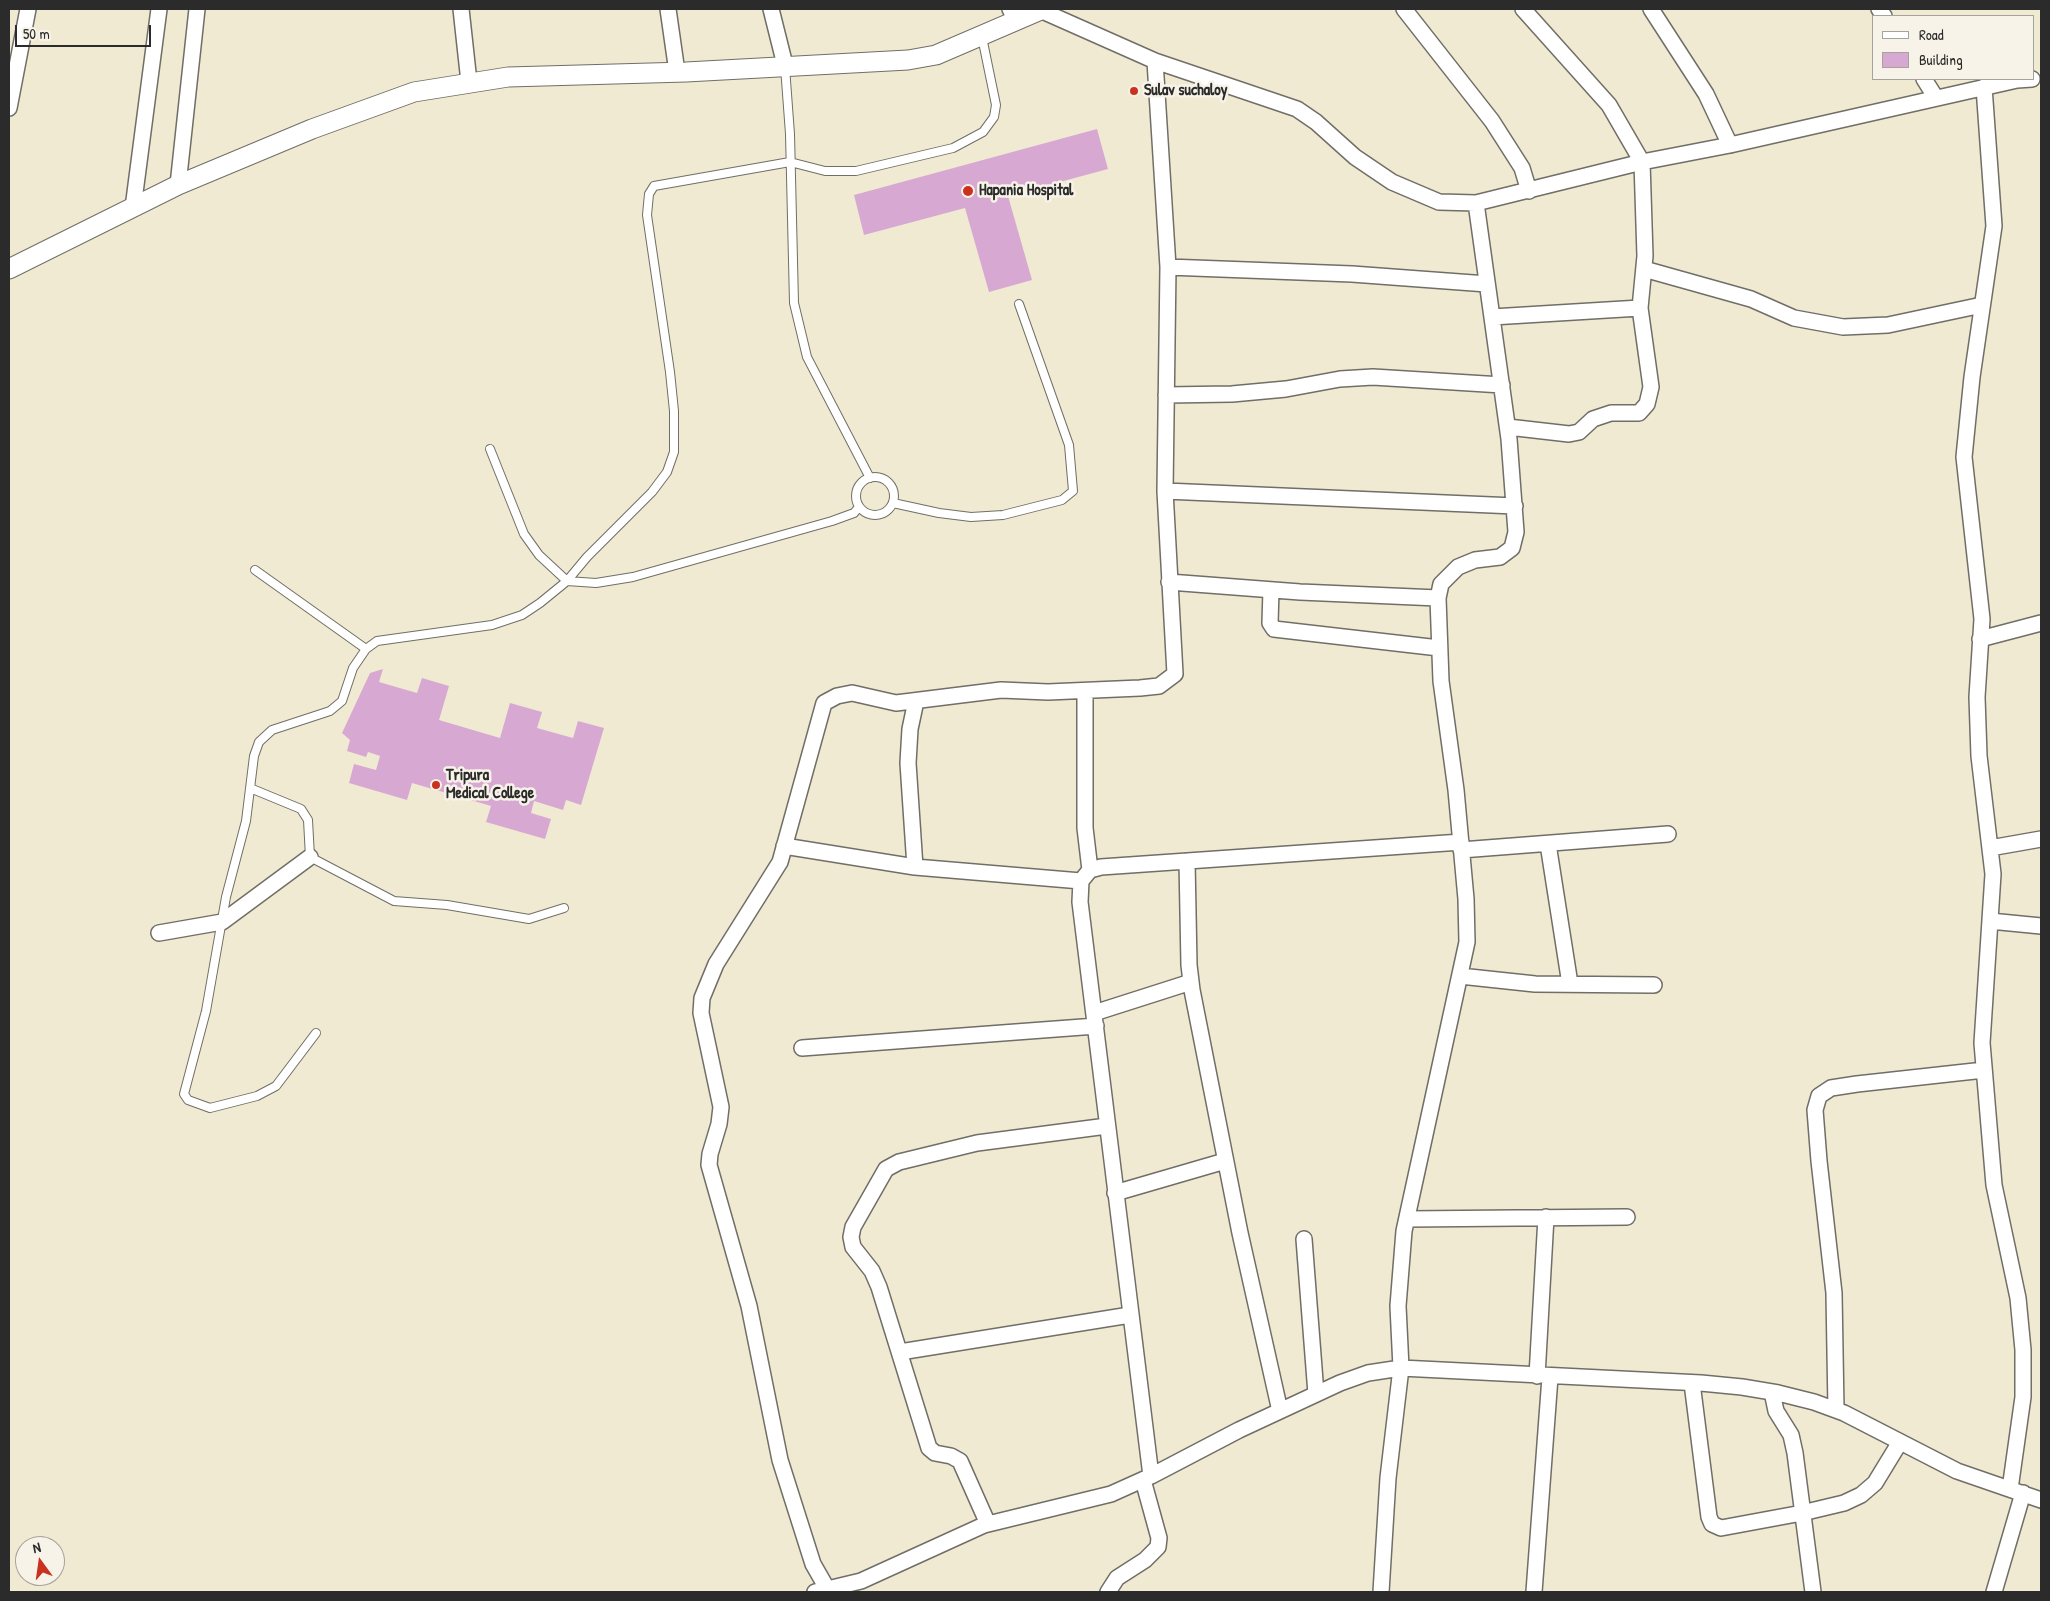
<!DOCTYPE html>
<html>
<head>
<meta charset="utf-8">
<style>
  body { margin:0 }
  #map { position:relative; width:2050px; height:1601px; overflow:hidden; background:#f0ead3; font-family:"Patrick Hand",sans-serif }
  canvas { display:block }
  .frame { position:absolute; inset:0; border:10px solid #2b2b2b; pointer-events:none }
  .legend { position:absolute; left:1872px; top:15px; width:162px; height:65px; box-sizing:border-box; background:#f7f3e8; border:1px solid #a5a39c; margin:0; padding:6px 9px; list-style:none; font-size:15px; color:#2b2b2b }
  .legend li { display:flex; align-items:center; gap:10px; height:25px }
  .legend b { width:25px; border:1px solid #a5a39c }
  .north { position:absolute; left:15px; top:1536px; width:50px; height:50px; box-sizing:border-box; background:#f7f3e8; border:1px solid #a5a39c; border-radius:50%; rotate:346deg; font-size:14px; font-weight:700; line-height:20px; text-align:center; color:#2b2b2b }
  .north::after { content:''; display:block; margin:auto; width:18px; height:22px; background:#c8321e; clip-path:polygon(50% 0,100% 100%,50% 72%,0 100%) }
  .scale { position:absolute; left:15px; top:25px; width:136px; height:22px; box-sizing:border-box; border:2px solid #2b2b2b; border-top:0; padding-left:6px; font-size:15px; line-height:18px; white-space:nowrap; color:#2b2b2b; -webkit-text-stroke:4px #f7f3e8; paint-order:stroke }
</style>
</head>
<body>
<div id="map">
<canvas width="2050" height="1601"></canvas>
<div class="frame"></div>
<ul class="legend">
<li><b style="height:6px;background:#fff"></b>Road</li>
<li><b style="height:14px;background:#d7a9d2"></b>Building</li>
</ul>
<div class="north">N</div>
<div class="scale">50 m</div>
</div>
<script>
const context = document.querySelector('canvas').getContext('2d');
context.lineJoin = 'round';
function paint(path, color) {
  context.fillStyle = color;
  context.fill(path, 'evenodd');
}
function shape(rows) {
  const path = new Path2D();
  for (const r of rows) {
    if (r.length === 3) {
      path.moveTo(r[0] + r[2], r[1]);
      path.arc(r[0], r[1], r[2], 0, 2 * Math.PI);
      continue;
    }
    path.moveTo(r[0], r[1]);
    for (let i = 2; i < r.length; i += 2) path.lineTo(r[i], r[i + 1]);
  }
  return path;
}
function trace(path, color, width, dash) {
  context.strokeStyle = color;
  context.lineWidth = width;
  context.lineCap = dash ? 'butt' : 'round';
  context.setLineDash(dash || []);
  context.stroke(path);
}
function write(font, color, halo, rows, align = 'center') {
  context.font = font + ' "Patrick Hand",sans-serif';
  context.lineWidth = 5;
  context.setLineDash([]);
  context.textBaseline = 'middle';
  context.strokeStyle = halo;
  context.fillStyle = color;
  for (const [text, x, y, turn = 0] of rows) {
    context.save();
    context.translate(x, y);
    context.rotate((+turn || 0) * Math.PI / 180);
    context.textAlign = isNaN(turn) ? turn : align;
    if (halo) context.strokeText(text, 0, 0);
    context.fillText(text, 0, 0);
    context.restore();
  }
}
paint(shape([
  [1097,129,1108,169,1008,196,1032,280,989,292,965,208,864,235,854,195],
  [383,669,379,682,417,693,422,678,449,686,439,720,500,738,510,703,542,712,537,728,573,738,578,721,604,728,581,805,566,800,563,810,534,801,531,813,551,819,545,839,486,822,491,806,412,783,407,800,349,783,354,764,376,770,380,756,368,752,366,757,347,751,350,740,342,733,370,673]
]), '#d7a9d2');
const service = shape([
  [785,67,790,134,794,303,807,357,870,478],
  [490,449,524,534,539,555,567,581,596,583,633,577,832,521,854,513,859,507],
  [875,496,19],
  [893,503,939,513,971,517,1003,515,1062,500,1073,491,1069,445,1019,304],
  [255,570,366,649],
  [250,788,301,809,308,820,310,857,394,901,447,905,529,919,564,908],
  [316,1033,276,1086,257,1096,210,1108,188,1100,184,1094,206,1011,226,897,246,821,254,756,259,742,272,730,330,711,342,701,353,668,366,649,377,641,492,625,522,615,540,603,567,581,587,557,652,492,667,472,674,452,674,411,670,372,647,215,649,194,654,186,790,162,825,171,856,171,953,148,983,132,994,117,996,105,982,37]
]);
const minor = shape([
  [461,9,469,82],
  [668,9,677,72],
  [771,9,785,65],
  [1010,9,1016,21],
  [1404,9,1492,121,1522,168,1529,191],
  [1651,9,1706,94,1730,145],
  [1879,9,1884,16],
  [1040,10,1155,61,1297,109,1316,122,1355,157,1392,182,1439,202,1476,203,1642,162,1730,145,2017,80,2032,79],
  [1924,79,1936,98],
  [1984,87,1994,226,1972,377,1964,457,1982,619,1977,697,1979,756,1993,874,1982,1043,1994,1185,2018,1298,2023,1350,2023,1397,2010,1489],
  [9,108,28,9],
  [178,185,197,9],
  [133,208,159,9],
  [1168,267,1352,274,1487,284],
  [1644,269,1751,299,1794,318,1843,327,1888,325,1982,305],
  [1492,317,1640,308],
  [1166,395,1232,394,1286,389,1340,379,1373,377,1502,385],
  [1508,427,1569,434,1579,432,1593,419,1611,413,1639,413,1647,404,1651,387,1640,308,1645,256,1642,162,1609,105,1523,9],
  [1165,491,1515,506],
  [1169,582,1300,592,1438,598],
  [1271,590,1270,623,1274,629,1439,648],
  [1980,639,2041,623],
  [1085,692,1085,828,1090,870],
  [1548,844,1570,984],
  [784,846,915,867,1081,881],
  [1990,848,2041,839],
  [1461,850,1668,834],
  [1187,861,1189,965,1192,990,1240,1233,1280,1411],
  [915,867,908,763,910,729,916,701],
  [1990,921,2041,926],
  [159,933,222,922,310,857],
  [1460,976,1535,984,1654,985],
  [1094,1013,1191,982],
  [802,1048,1096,1026],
  [1115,1193,1225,1161],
  [1407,1219,1627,1217],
  [1304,1239,1316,1394],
  [900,1352,1130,1315],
  [1537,1376,1546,1217],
  [1692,1383,1709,1517,1712,1524,1721,1528,1802,1513,1844,1503,1861,1495,1875,1483,1900,1442],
  [1772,1392,1776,1411,1791,1435,1795,1453,1813,1592],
  [1836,1410,1834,1293,1819,1161,1815,1110,1819,1096,1831,1088,1857,1084,1984,1070],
  [1151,1476,1080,902,1081,881,1090,870,1101,867,1461,842],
  [988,1524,960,1461,951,1456,935,1453,929,1448,879,1287,872,1271,853,1247,851,1237,853,1227,886,1169,899,1162,977,1143,1107,1126],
  [815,1592,861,1581,984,1525,1111,1494,1151,1476,1239,1430,1340,1383,1368,1373,1401,1368,1701,1383,1742,1387,1778,1393,1814,1402,1844,1413,1957,1471,2041,1500],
  [829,1592,813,1564,780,1460,749,1306,709,1165,710,1154,719,1124,721,1107,701,1013,702,998,716,964,780,862,824,703,837,696,852,693,896,703,1001,690,1048,692,1140,688,1159,686,1175,674,1165,491,1168,267,1155,61],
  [1108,1592,1117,1578,1145,1560,1158,1547,1159,1538,1143,1480],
  [1381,1592,1388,1478,1401,1368,1398,1306,1404,1231,1467,942,1466,899,1456,790,1441,681,1438,598,1441,584,1458,567,1475,560,1500,557,1512,548,1516,532,1509,439,1476,203],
  [1534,1592,1550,1377],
  [1994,1592,2023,1493]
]);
const tertiary = shape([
  [9,269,178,185,312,129,414,92,508,77,686,72,908,60,936,55,1043,9]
]);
trace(service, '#706e66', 10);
trace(minor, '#706e66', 18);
trace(tertiary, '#706e66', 21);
trace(service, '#fff', 8);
trace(minor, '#fff', 15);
trace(tertiary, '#fff', 19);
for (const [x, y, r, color] of [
  [1134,91,5,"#c8321e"],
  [968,191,6,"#c8321e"],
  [436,785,5,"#c8321e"]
]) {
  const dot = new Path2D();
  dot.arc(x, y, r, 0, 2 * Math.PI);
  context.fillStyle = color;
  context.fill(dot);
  trace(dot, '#f7f3e8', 2);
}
write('bold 16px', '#2b2b2b', '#f7f3e8', [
  ["Sulav suchaloy",1144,91],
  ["Hapania Hospital",979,191],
  ["Tripura",446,776],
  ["Medical College",446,794]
], 'left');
</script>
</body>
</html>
